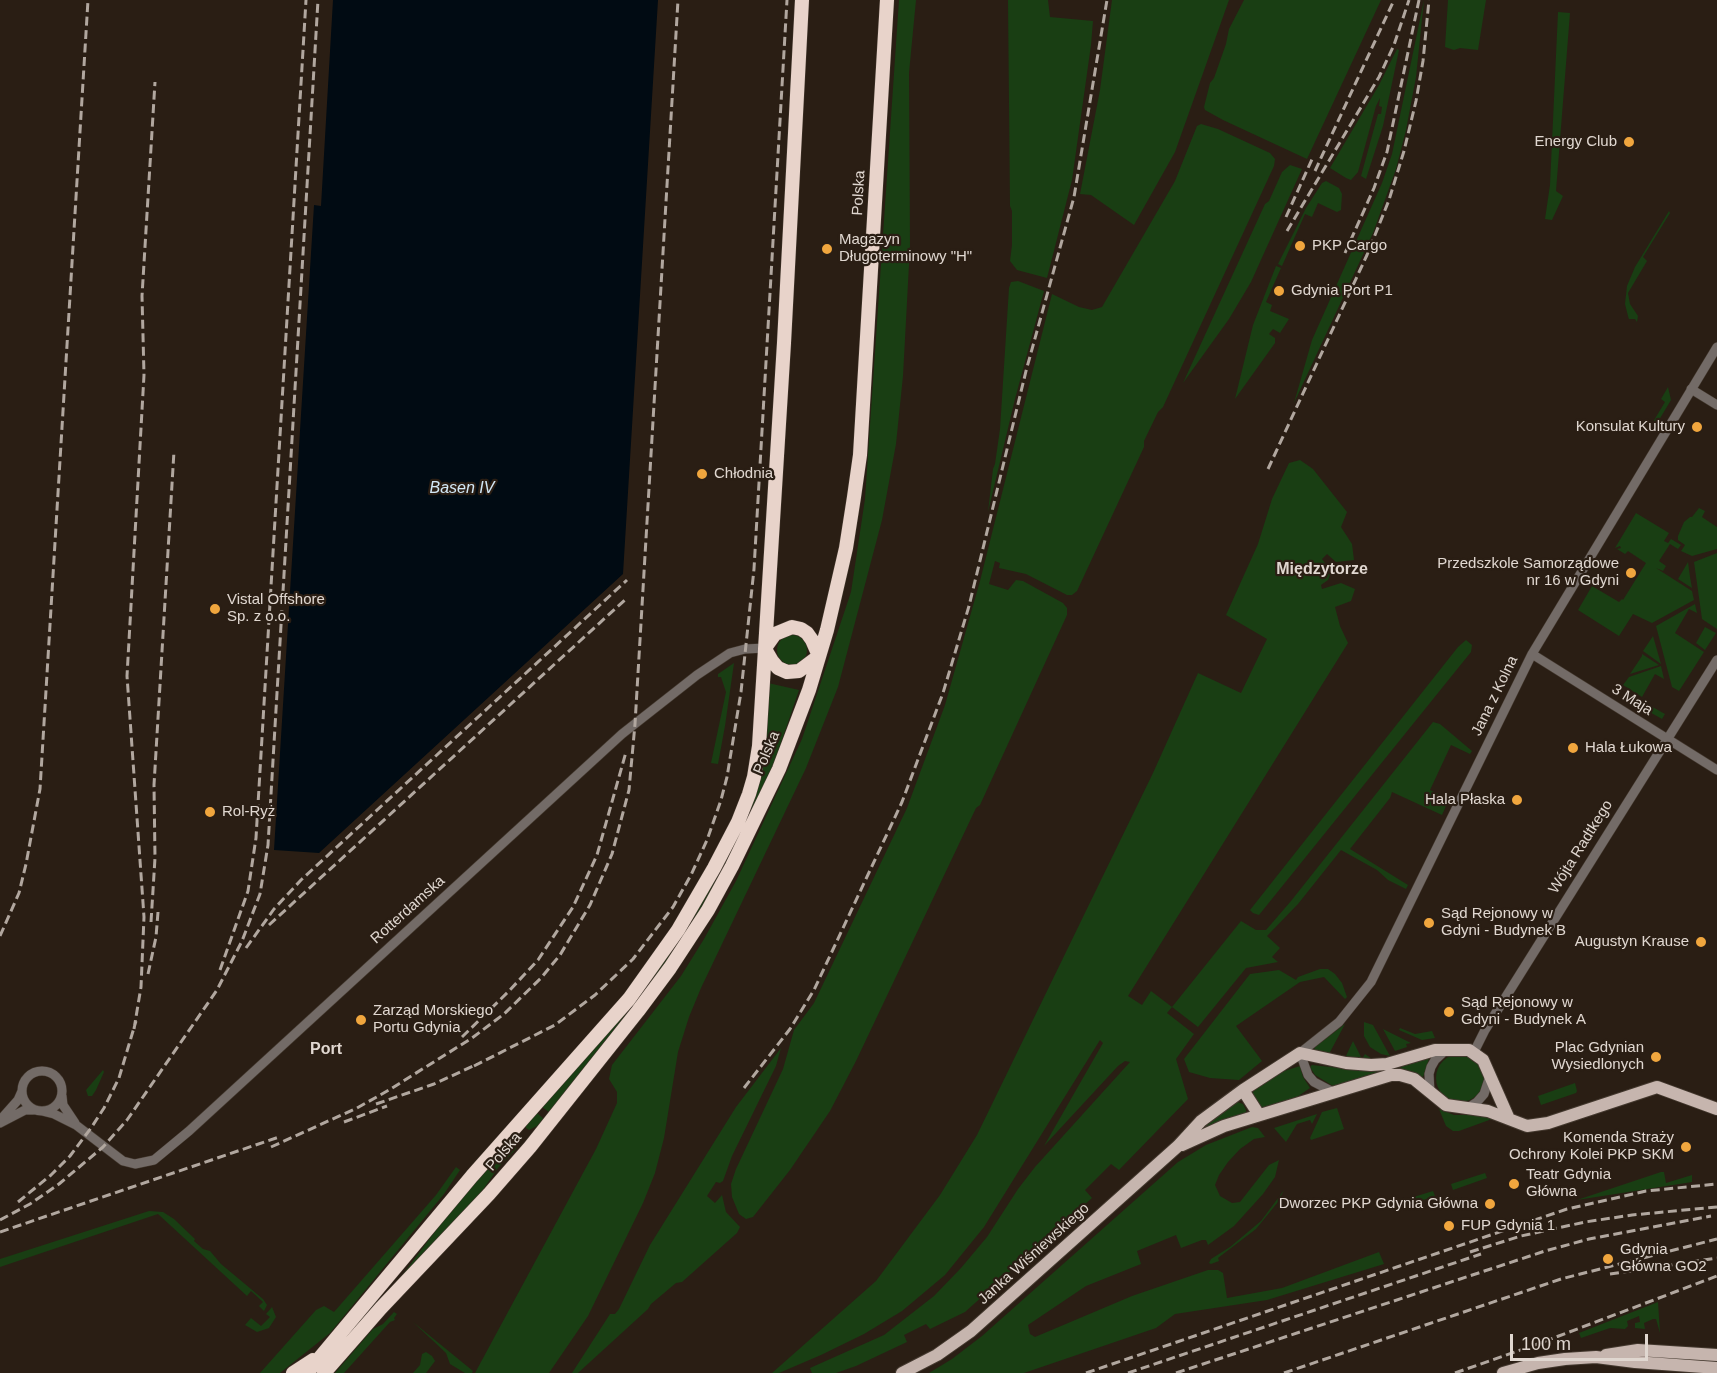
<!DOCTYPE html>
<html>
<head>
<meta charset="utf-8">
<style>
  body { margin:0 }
  #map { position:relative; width:1717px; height:1373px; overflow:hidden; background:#2a1e14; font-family:Helvetica,sans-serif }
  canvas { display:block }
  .scale { position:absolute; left:1510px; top:1334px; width:138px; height:27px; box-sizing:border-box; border:3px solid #e0d7d0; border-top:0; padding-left:8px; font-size:18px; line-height:21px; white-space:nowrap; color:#e0d7d0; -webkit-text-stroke:4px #2a1e14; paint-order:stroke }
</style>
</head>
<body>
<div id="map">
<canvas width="1717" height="1373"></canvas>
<div class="scale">100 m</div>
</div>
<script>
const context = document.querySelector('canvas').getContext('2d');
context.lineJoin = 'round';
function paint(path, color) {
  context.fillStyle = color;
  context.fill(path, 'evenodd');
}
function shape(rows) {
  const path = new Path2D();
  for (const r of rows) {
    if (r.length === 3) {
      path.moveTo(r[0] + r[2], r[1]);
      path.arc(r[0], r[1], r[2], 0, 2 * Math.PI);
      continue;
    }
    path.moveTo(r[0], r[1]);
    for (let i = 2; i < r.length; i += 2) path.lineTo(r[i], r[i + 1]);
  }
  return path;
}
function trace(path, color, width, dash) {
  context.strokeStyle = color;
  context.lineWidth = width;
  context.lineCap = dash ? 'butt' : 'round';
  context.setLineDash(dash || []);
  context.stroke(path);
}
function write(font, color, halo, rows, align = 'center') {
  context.font = font + ' Helvetica,sans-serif';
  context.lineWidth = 4.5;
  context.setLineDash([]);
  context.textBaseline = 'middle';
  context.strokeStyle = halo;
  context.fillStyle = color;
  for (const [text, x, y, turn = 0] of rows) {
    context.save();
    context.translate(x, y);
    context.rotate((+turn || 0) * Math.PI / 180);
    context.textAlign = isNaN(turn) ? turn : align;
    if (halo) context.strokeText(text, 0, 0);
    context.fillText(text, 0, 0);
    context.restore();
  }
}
paint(shape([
  [899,0,916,0,909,73,910,246,903,376,896,444,882,520,838,687,806,768,701,988,689,1017,678,1052,664,1138,655,1173,643,1203,588,1316,549,1373,475,1373,596,1149,617,1103,617,1092,609,1079,612,1065,681,976,704,939,736,881,802,739,851,592,865,499],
  [1008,0,1048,0,1050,17,1093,21,1091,45,1072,180,1047,278,1017,270,1010,261,1012,245,1012,211,1010,206],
  [1112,0,1229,0,1175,152,1134,225,1091,195,1080,194,1100,90],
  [1244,0,1381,0,1307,159,1223,120,1205,110,1204,107,1210,83,1214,78,1226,44,1229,29],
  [1424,0,1416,77,1406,130,1396,169,1373,233,1294,403,1312,340,1382,183,1392,154],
  [1448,0,1486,0,1478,50,1460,48,1454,50,1445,47],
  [1558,12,1570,13,1556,191,1563,196,1552,220,1545,219,1550,185],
  [1397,49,1399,50,1383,126,1366,179,1361,176,1378,114,1381,114,1382,107,1379,106,1380,98,1376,106,1358,172,1351,180,1346,178,1330,168,1379,85],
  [1201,124,1218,129,1270,153,1275,159,1274,166,1163,407,1158,412,1144,441,1144,447,1077,591,1072,595,1067,595,1026,574,999,568,1000,563,995,561,989,584,1008,590,1016,580,1023,581,1063,603,1067,608,1067,615,980,805,976,808,856,1061,830,1111,790,1170,753,1217,746,1219,739,1214,732,1197,731,1184,736,1169,783,1069,794,1030,814,1003,907,808,945,705,980,581,1052,294,1079,307,1092,310,1102,307,1175,181,1197,126],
  [1290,165,1302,169,1251,282,1229,319,1183,383,1265,204,1269,201,1282,172],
  [1326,181,1339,188,1342,194,1341,210,1337,212,1318,203,1312,217,1305,214,1282,266,1278,264,1306,208,1322,183],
  [1669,211,1670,213,1643,257,1647,261,1628,293,1630,304,1638,316,1637,322,1635,319,1629,319,1628,316,1625,304,1627,286,1635,267],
  [1276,266,1281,268,1266,302,1272,305,1270,311,1289,319,1280,333,1273,329,1269,334,1275,338,1275,343,1235,399,1253,325],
  [1018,281,1044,291,1015,399,988,512,993,469,995,464,1000,429,1009,288,1011,282],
  [1668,387,1671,400,1653,430,1650,427,1665,402,1661,399],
  [1300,460,1313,469,1347,512,1341,527,1352,544,1354,560,1336,562,1327,554,1322,559,1331,572,1328,580,1321,585,1322,589,1341,583,1355,589,1351,601,1335,607,1340,626,1348,643,1128,996,1142,1005,1151,991,1172,1007,1241,921,1256,930,1266,930,1291,901,1433,722,1440,724,1472,751,1470,754,1451,745,1430,790,1449,799,1442,815,1392,792,1390,798,1350,849,1408,885,1406,889,1388,880,1377,870,1341,850,1298,904,1267,936,1280,948,1272,957,1278,962,1246,968,1198,1027,1172,1007,1167,1013,1194,1034,1176,1059,1188,1099,1119,1170,1111,1164,1085,1190,1092,1198,965,1312,930,1329,926,1324,904,1335,907,1342,856,1366,836,1373,812,1373,810,1368,884,1335,934,1296,961,1268,987,1237,1018,1189,1035,1167,1130,1062,1125,1061,1118,1066,1044,1146,1103,1043,1100,1040,984,1227,945,1275,902,1311,864,1334,821,1355,779,1373,772,1373,876,1281,940,1195,977,1135,1153,773,1198,673,1241,693,1267,639,1226,615,1258,544,1272,499,1289,463],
  [1699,508,1705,511,1702,517,1717,527,1717,549,1692,556,1681,551,1685,545,1678,540,1678,536,1684,522,1690,517,1692,517],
  [1636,513,1669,533,1664,541,1668,543,1671,539,1681,545,1678,549,1670,544,1659,561,1666,566,1663,571,1656,568,1692,591,1694,600,1652,623,1633,614,1619,636,1578,610,1592,586,1619,602,1622,599,1623,600,1646,563,1628,551,1625,554,1617,549,1621,548,1620,546,1615,548],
  [1717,553,1717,629,1702,619,1694,562],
  [1688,562,1690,577,1692,588,1678,579],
  [1695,604,1697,613,1689,609,1675,633,1704,652,1679,691,1672,687,1656,626],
  [1705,627,1716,633,1705,650,1696,643],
  [792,650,15],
  [1653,636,1661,664,1643,651],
  [1466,640,1472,645,1471,652,1259,915,1253,913,1250,910,1458,647],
  [1642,654,1659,665,1630,674,1642,656],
  [734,663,725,726,718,764,711,763,726,692,721,677,718,677,718,674],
  [1661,666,1664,679,1655,674,1642,697,1623,685,1629,677],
  [768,683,799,690,768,781,726,865,696,916,660,971,549,1112,542,1107,592,1049,740,831,753,802,761,778,767,741],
  [1642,701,1665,714,1662,719,1639,706],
  [1320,969,1328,969,1335,974,1342,983,1347,997,1345,999,1324,977,1300,982,1236,1026,1262,1061,1239,1080,1210,1078,1189,1072,1184,1059,1250,974,1279,970,1296,980,1298,977],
  [1364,1022,1373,1025,1390,1056,1381,1054,1370,1047,1364,1036],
  [1345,1024,1329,1054,1313,1051,1316,1046],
  [1400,1028,1415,1034,1432,1031,1435,1038,1422,1040,1399,1030],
  [1383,1029,1411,1043,1406,1044,1407,1047,1395,1051],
  [1353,1041,1362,1059,1365,1054,1372,1059,1345,1058],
  [781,1048,776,1066,732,1156,723,1181,720,1183,716,1182,707,1196,715,1203,722,1195,726,1212,740,1227,737,1233,682,1282,676,1283,651,1304,648,1309,578,1373,572,1373,610,1314,615,1314,619,1309,650,1245,736,1107],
  [1460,1078,24],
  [1430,1056,1423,1077,1402,1070,1400,1065],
  [1312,1065,1359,1070,1382,1069,1382,1071,1333,1086,1315,1075,1310,1067],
  [1300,1066,1303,1077,1310,1088,1297,1097,1262,1110,1252,1096,1254,1089,1278,1073],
  [103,1070,104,1072,96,1090,92,1096,88,1096,86,1090],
  [1575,1083,1577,1091,1576,1093,1541,1105,1538,1096],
  [1235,1101,1243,1104,1246,1110,1246,1114,1190,1137],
  [1337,1108,1344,1129,1311,1140,1310,1138,1322,1112],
  [1439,1109,1454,1115,1482,1115,1492,1119,1459,1131,1453,1131,1446,1126],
  [537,1113,544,1119,537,1126,529,1130,526,1128,526,1123],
  [1317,1114,1312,1124,1310,1120,1297,1124,1286,1142,1274,1128],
  [1252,1127,1258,1128,1265,1137,1254,1139,1240,1149,1228,1162,1219,1175,1215,1185,1220,1196,1232,1203,1240,1202,1269,1165,1279,1160,1275,1177,1263,1194,1234,1226,1208,1245,1206,1240,1202,1240,1181,1248,1176,1235,1137,1251,1141,1264,1086,1286,1028,1325,1030,1334,1035,1337,1132,1296,1208,1270,1218,1270,1223,1273,1227,1298,1282,1288,1379,1252,1384,1264,1267,1300,1175,1314,1156,1328,1024,1373,929,1373,952,1359,982,1336,1178,1162,1206,1145],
  [511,1144,514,1144,516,1149,498,1168,480,1194,400,1278,461,1197,505,1147],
  [456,1167,460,1170,444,1194,330,1333,280,1373,260,1373,316,1310,324,1306,334,1312,436,1195],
  [1661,1172,1664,1172,1666,1183,1692,1175,1692,1182,1577,1200],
  [1485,1173,1487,1178,1453,1190,1451,1184],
  [1284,1190,1278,1202,1256,1229,1218,1258,1219,1261,1211,1264,1209,1263,1211,1259,1230,1247,1261,1221],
  [1433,1191,1435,1196,1399,1208,1407,1199],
  [149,1211,163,1212,174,1219,195,1239,194,1241,203,1249,210,1251,221,1264,263,1299,267,1305,264,1311,259,1306,263,1302,251,1291,247,1296,158,1214,0,1267,0,1259],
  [1658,1302,1660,1333,1656,1319,1653,1319,1644,1323,1645,1329,1635,1328,1635,1323,1640,1322,1639,1316,1627,1321,1628,1326,1625,1329,1610,1328,1581,1338,1579,1333],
  [272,1307,276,1317,269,1328,257,1332,245,1325,251,1318,261,1326,270,1317,266,1314],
  [394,1312,397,1314,394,1318,395,1320,390,1322,344,1373,335,1373,373,1329,383,1324],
  [413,1322,473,1371,472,1373,465,1373,450,1364,446,1353],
  [426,1352,432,1356,435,1361,426,1373,413,1373,420,1365,422,1354]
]), '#193e13');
paint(shape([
  [333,0,658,0,623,574,319,853,274,850,314,205,321,206]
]), '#010b13');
const minor = shape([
  [1691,389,1717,405],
  [1532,654,1717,770],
  [1474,1052,1485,1030,1717,660],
  [42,1091,20],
  [1333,1092,1314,1082,1308,1075,1300,1053,1339,1022,1371,982,1532,654,1717,347],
  [1430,1092,1429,1074,1431,1067,1435,1060,1447,1049],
  [62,1096,63,1105,75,1123],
  [1466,1109,1477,1102,1484,1094,1490,1076],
  [42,1111,54,1114,76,1125,123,1161,135,1164,154,1160,189,1131,622,734,697,675,730,653,745,649,765,648],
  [2,1118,18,1100,22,1091],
  [0,1123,25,1110,33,1110]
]);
const major = shape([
  [1243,1090,1259,1115],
  [1182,1145,1224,1126,1391,1075,1400,1075,1414,1079,1446,1105,1488,1111,1527,1126,1548,1123,1657,1087,1717,1109],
  [1606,1355,1638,1350,1717,1355],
  [902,1373,937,1355,971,1331,1178,1146,1201,1121,1243,1090,1300,1053,1346,1063,1371,1065,1387,1064,1435,1050,1469,1050,1483,1060,1509,1119],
  [1503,1373,1538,1363,1565,1359,1596,1357,1635,1362,1717,1368]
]);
const highway = shape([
  [765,648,775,634,792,627,801,629,807,633,812,640,819,656],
  [765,649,772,661,778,668,787,672,799,671,819,656],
  [293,1373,313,1360],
  [307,1373,472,1176,629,999,678,930,714,868,738,822,749,794,754,777,759,746,784,343,802,0],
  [324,1373,381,1308,489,1194,530,1147,638,1011,670,968,708,910,732,866,779,769,809,690,827,630,846,548,854,497,860,455,887,0]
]);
trace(minor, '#43382e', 10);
trace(major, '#43382e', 14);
trace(highway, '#43382e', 15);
trace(minor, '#736b67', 9);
trace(major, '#c6b5ae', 12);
trace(highway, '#e8d3ca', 14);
trace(shape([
  [1315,171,1394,0],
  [1286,217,1313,157],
  [1287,231,1379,77,1394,45,1409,0],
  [1345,253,1374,188,1387,152,1419,0],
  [1268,469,1367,255,1389,200,1404,151,1416,101,1423,61,1429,0],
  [151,922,155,858,154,785,174,451],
  [269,925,627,598],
  [0,936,19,893,26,864,40,789,88,0],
  [246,948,274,909,301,880,627,580],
  [220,970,248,891,256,838,306,0],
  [148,974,156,937,158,912],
  [134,1029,141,987,144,917,127,676,144,375,142,296,155,82],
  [462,1037,508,992,538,960,573,907,597,855,626,752],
  [474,1066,555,1025,595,995,633,959,673,907,691,875,707,840,721,800,727,777,741,692,754,569,787,0],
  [744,1088,790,1029,814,990,902,802,943,693,969,606,1026,371,1074,197,1107,0],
  [376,1104,434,1084,482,1062],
  [344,1122,387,1106],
  [271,1147,357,1108,389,1090,472,1038,504,1014,541,978,560,955,590,905,612,854,629,790,635,724,678,0],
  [18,1202,51,1175,70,1156,91,1128,104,1108,119,1078,136,1021],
  [0,1220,30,1204,59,1184,103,1147,127,1120,217,990,242,941,260,894,268,845,318,0],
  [0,1232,279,1137],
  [1470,1252,1521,1236,1585,1222,1632,1215,1717,1207],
  [1610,1274,1717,1258],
  [1086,1373,1567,1209,1646,1191,1717,1184],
  [1128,1373,1481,1254],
  [1176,1373,1545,1251,1589,1239,1711,1216],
  [1284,1373,1561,1279,1717,1239],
  [1455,1373,1535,1345,1717,1276]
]), '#b1a79f', 3, [9, 4.5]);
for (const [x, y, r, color] of [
  [1629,142,6,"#f0a63e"],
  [1300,246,6,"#f0a63e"],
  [827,249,6,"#f0a63e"],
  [1279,291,6,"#f0a63e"],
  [1697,427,6,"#f0a63e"],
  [702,474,6,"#f0a63e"],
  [1631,573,6,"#f0a63e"],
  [215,609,6,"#f0a63e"],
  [1573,748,6,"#f0a63e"],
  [1517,800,6,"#f0a63e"],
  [210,812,6,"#f0a63e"],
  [1429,923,6,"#f0a63e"],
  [1701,942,6,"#f0a63e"],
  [1449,1012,6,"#f0a63e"],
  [361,1020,6,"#f0a63e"],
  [1656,1057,6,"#f0a63e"],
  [1686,1147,6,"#f0a63e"],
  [1514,1184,6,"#f0a63e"],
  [1490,1204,6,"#f0a63e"],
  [1449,1226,6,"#f0a63e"],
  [1608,1259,6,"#f0a63e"]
]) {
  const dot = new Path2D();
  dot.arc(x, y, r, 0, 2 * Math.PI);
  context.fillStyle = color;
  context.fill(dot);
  trace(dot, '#2a1e14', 2);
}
write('15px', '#e0d7d0', '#2a1e14', [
  ["Energy Club",1617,142,"right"],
  ["Magazyn",839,240],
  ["Długoterminowy \"H\"",839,257],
  ["PKP Cargo",1312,246],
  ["Gdynia Port P1",1291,291],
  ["Konsulat Kultury",1685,427,"right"],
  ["Chłodnia",714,474],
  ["Przedszkole Samorządowe",1619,564,"right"],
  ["nr 16 w Gdyni",1619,581,"right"],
  ["Vistal Offshore",227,600],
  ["Sp. z o.o.",227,617],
  ["Hala Łukowa",1585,748],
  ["Hala Płaska",1505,800,"right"],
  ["Rol-Ryż",222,812],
  ["Sąd Rejonowy w",1441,914],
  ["Gdyni - Budynek B",1441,931],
  ["Augustyn Krause",1689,942,"right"],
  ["Sąd Rejonowy w",1461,1003],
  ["Gdyni - Budynek A",1461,1020],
  ["Zarząd Morskiego",373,1011],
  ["Portu Gdynia",373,1028],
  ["Plac Gdynian",1644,1048,"right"],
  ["Wysiedlonych",1644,1065,"right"],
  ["Komenda Straży",1674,1138,"right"],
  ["Ochrony Kolei PKP SKM",1674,1155,"right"],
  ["Teatr Gdynia",1526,1175],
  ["Główna",1526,1192],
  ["Dworzec PKP Gdynia Główna",1478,1204,"right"],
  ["FUP Gdynia 1",1461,1226],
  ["Gdynia",1620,1250],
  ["Główna GO2",1620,1267]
], 'left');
write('15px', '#e0d7d0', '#2a1e14', [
  ["Polska",859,193,-87],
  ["Jana z Kolna",1495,696,-64],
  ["3 Maja",1632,700,32],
  ["Polska",767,753,-67],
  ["Wójta Radtkego",1581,847,-58],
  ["Rotterdamska",408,910,-42],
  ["Polska",504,1152,-49],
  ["Janka Wiśniewskiego",1034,1254,-42]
]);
write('italic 16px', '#d2e8f7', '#2a1e14', [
  ["Basen IV",462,489]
]);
write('bold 16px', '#e0d7d0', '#2a1e14', [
  ["Międzytorze",1322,570],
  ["Port",326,1050]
]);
</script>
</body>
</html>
